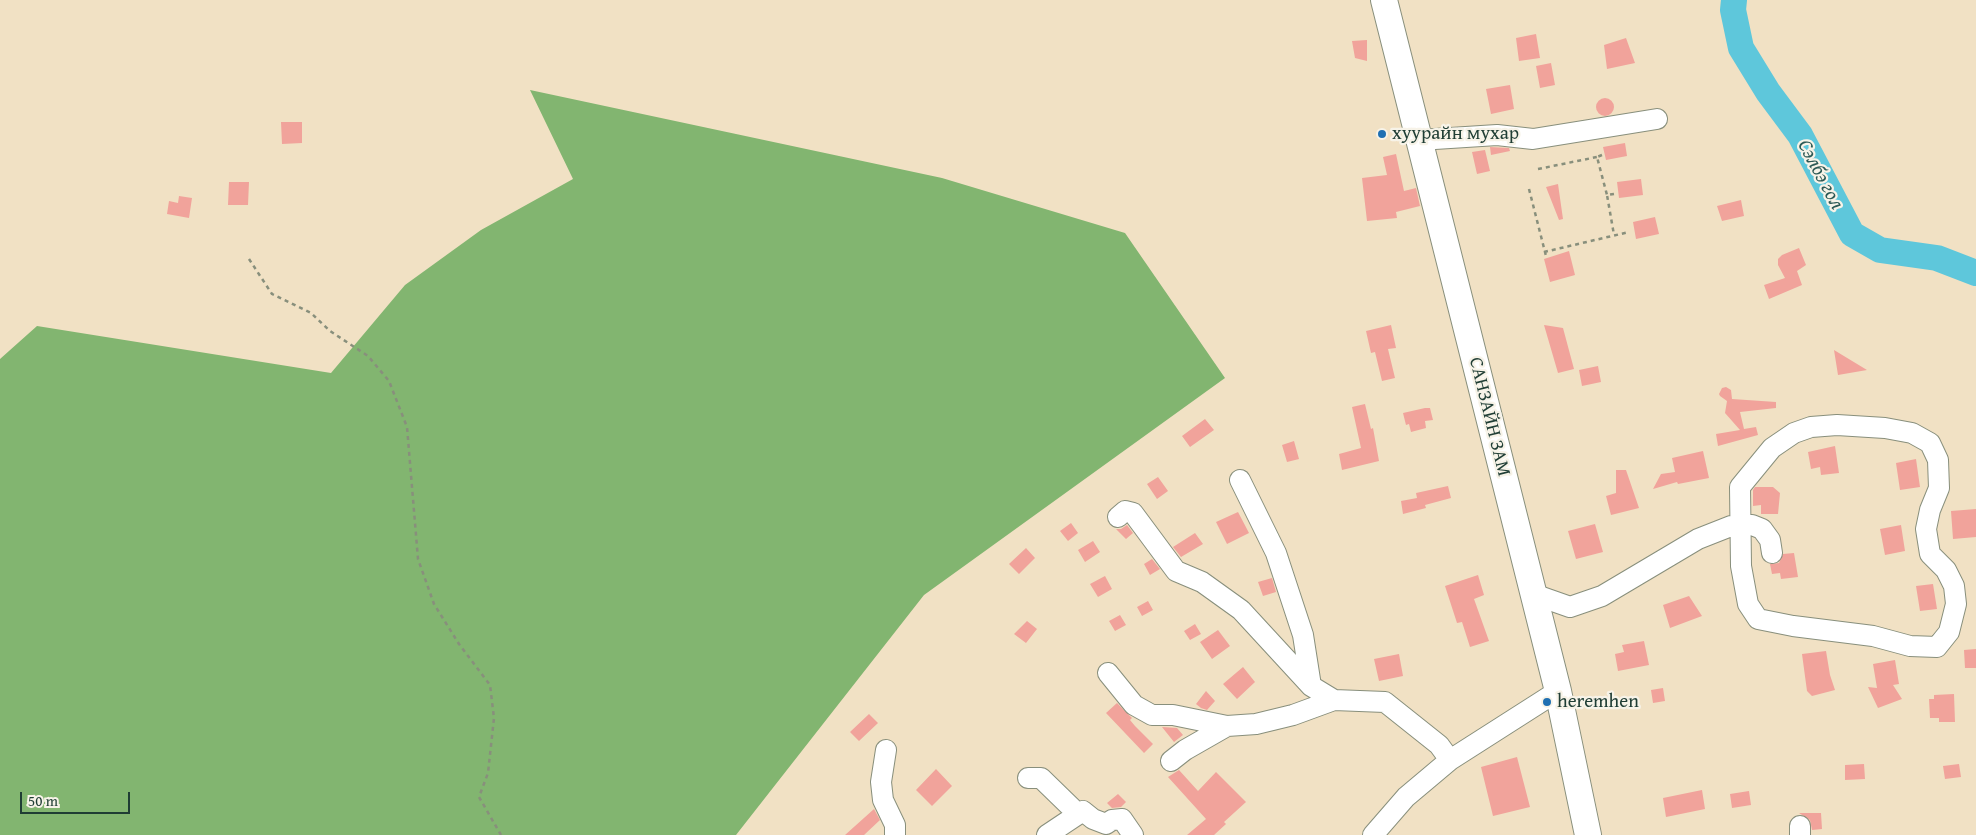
<!DOCTYPE html>
<html>
<head>
<meta charset="utf-8">
<style>
  body { margin:0 }
  #map { position:relative; width:1976px; height:835px; overflow:hidden; background:#f1e1c4; font-family:"Gentium Book Plus",serif }
  canvas { display:block }
  .scale { position:absolute; left:20px; top:792px; width:110px; height:22px; box-sizing:border-box; border:2px solid #1f3d34; border-top:0; padding-left:6px; font-size:15px; line-height:18px; white-space:nowrap; color:#1f3d34; -webkit-text-stroke:4px #f7f3e8; paint-order:stroke }
</style>
</head>
<body>
<div id="map">
<canvas width="1976" height="835"></canvas>
<div class="scale">50 m</div>
</div>
<script>
const context = document.querySelector('canvas').getContext('2d');
context.lineJoin = 'round';
function paint(path, color) {
  context.fillStyle = color;
  context.fill(path, 'evenodd');
}
function shape(rows) {
  const path = new Path2D();
  for (const r of rows) {
    if (r.length === 3) {
      path.moveTo(r[0] + r[2], r[1]);
      path.arc(r[0], r[1], r[2], 0, 2 * Math.PI);
      continue;
    }
    path.moveTo(r[0], r[1]);
    for (let i = 2; i < r.length; i += 2) path.lineTo(r[i], r[i + 1]);
  }
  return path;
}
function trace(path, color, width, dash) {
  context.strokeStyle = color;
  context.lineWidth = width;
  context.lineCap = dash ? 'butt' : 'round';
  context.setLineDash(dash || []);
  context.stroke(path);
}
function write(font, color, halo, rows, align = 'center') {
  context.font = font + ' "Gentium Book Plus",serif';
  context.lineWidth = 4.5;
  context.setLineDash([]);
  context.textBaseline = 'middle';
  context.strokeStyle = halo;
  context.fillStyle = color;
  for (const [text, x, y, turn = 0] of rows) {
    context.save();
    context.translate(x, y);
    context.rotate((+turn || 0) * Math.PI / 180);
    context.textAlign = isNaN(turn) ? turn : align;
    if (halo) context.strokeText(text, 0, 0);
    context.fillText(text, 0, 0);
    context.restore();
  }
}
paint(shape([
  [530,90,942,178,1125,233,1225,378,924,595,736,835,0,835,0,359,37,326,331,373,405,285,481,230,573,179]
]), '#82b570');
trace(shape([
  [1734,0,1733,10,1741,48,1768,92,1800,135,1852,234,1880,250,1937,258,1976,273]
]), '#5ec7db', 26);
paint(shape([
  [1536,34,1540,58,1519,61,1516,38],
  [1626,38,1635,63,1607,69,1604,45],
  [1367,40,1367,61,1355,58,1352,41],
  [1551,63,1555,85,1540,88,1536,66],
  [1510,85,1514,109,1491,114,1486,89],
  [1605,107,9],
  [281,122,302,122,302,143,282,144],
  [1625,143,1627,156,1606,160,1603,147],
  [1490,147,1509,148,1510,151,1491,155],
  [1485,150,1490,171,1477,174,1472,152],
  [1396,154,1404,191,1416,188,1420,206,1396,212,1397,218,1367,221,1362,178,1387,175,1383,157],
  [1641,179,1643,195,1619,198,1617,182],
  [229,182,249,182,248,205,228,205],
  [1558,184,1563,219,1559,220,1546,187],
  [179,196,192,198,189,218,167,214,169,201,178,203],
  [1741,200,1744,216,1722,221,1717,206],
  [1655,217,1659,234,1636,239,1633,222],
  [1799,248,1806,265,1797,271,1802,285,1769,299,1764,285,1785,278,1778,265,1778,259,1782,255],
  [1569,251,1575,275,1550,282,1544,259],
  [1391,325,1396,348,1388,349,1395,378,1382,381,1375,352,1371,353,1366,331],
  [1544,325,1563,328,1574,369,1558,373],
  [1834,350,1867,370,1838,375],
  [1598,366,1601,382,1582,386,1579,370],
  [1726,387,1731,390,1732,399,1776,402,1776,408,1740,412,1744,429,1756,427,1758,435,1718,446,1716,434,1740,430,1725,413,1727,401,1720,396,1719,394,1722,388],
  [1365,404,1371,429,1373,428,1379,461,1342,470,1339,454,1361,448,1352,407],
  [1425,408,1430,408,1433,420,1425,421,1426,428,1411,432,1409,424,1406,425,1403,413],
  [1205,419,1214,430,1190,447,1182,436],
  [1294,441,1299,459,1287,462,1282,445],
  [1835,446,1839,473,1821,475,1820,467,1811,469,1808,452],
  [1703,451,1709,478,1678,484,1677,482,1653,489,1661,474,1675,472,1672,458],
  [1916,459,1920,487,1900,490,1896,463],
  [1616,470,1626,470,1639,508,1611,515,1606,496,1616,493],
  [1158,477,1168,491,1157,499,1147,484],
  [1448,486,1451,498,1425,505,1426,508,1403,514,1401,501,1417,498,1416,493],
  [1755,487,1773,487,1780,493,1778,514,1761,514,1761,505,1753,506,1753,490],
  [1976,509,1976,537,1953,539,1951,511],
  [1238,512,1249,533,1227,544,1216,522],
  [1071,523,1078,533,1068,541,1060,531],
  [1595,524,1603,552,1576,559,1568,531],
  [1127,525,1133,533,1126,539,1116,529,1121,529],
  [1901,525,1905,551,1885,555,1880,529],
  [1195,533,1203,544,1181,557,1173,547],
  [1093,541,1100,552,1085,562,1078,550],
  [1026,548,1035,558,1019,574,1009,564],
  [1794,553,1798,577,1781,579,1780,573,1772,574,1770,564,1779,563,1783,554],
  [1152,559,1160,569,1150,575,1144,564],
  [1478,575,1484,595,1474,599,1489,641,1470,647,1462,622,1457,623,1445,586],
  [1105,576,1112,589,1098,597,1090,584],
  [1272,578,1276,592,1263,596,1258,582],
  [1933,584,1937,609,1920,611,1916,586],
  [1689,596,1702,616,1670,628,1663,605],
  [1148,601,1153,610,1142,616,1137,607],
  [1120,615,1126,625,1115,631,1109,621],
  [1027,621,1037,629,1026,643,1014,634],
  [1195,624,1201,634,1190,640,1184,631],
  [1218,630,1230,646,1212,659,1200,642],
  [1644,641,1649,665,1618,671,1615,654,1624,652,1622,645],
  [1976,649,1976,668,1965,668,1964,650],
  [1826,651,1830,675,1835,690,1812,696,1807,691,1802,654],
  [1399,654,1403,676,1379,681,1374,659],
  [1895,660,1899,684,1893,685,1902,699,1878,708,1868,687,1877,688,1873,664],
  [1243,667,1255,682,1237,699,1223,684],
  [1663,688,1665,701,1653,703,1651,690],
  [1206,691,1215,701,1207,710,1201,708,1196,704],
  [1954,694,1955,722,1939,722,1939,718,1930,718,1929,699,1934,699,1934,695],
  [1117,703,1132,718,1130,720,1135,726,1153,744,1144,753,1106,713],
  [869,714,878,723,859,741,850,732],
  [1162,727,1177,728,1183,735,1174,742],
  [1517,757,1530,807,1493,816,1481,767],
  [1864,764,1865,779,1845,780,1845,765],
  [1959,764,1961,777,1945,779,1943,766],
  [936,769,952,786,932,806,916,790],
  [1179,770,1198,791,1216,772,1246,802,1224,822,1226,824,1214,835,1187,835,1206,819,1168,777],
  [1702,790,1705,809,1666,817,1663,798],
  [1749,791,1751,805,1732,808,1730,794],
  [1118,794,1126,802,1121,807,1112,808,1107,803],
  [874,809,880,820,864,835,845,835],
  [1799,813,1821,813,1822,829,1812,830,1810,820]
]), '#f1a39b');
const minor = shape([
  [1419,140,1497,135,1533,139,1657,119],
  [1837,425,1885,428,1912,433,1930,443,1938,460,1939,488,1930,510,1926,529,1930,554,1946,570,1954,586,1956,604,1949,632,1937,647,1910,646,1873,636,1793,626,1758,619,1748,604,1741,566,1740,487,1772,448,1794,433,1811,427,1837,425],
  [1240,480,1276,553,1303,635,1311,686],
  [1118,517,1125,511,1133,513,1176,571,1202,582,1241,610,1311,686,1334,700,1385,702,1439,745,1450,760],
  [1533,594,1570,607,1602,596,1698,539,1731,526,1752,525,1762,529,1770,540,1772,553],
  [1108,673,1134,705,1152,715,1173,715,1227,726,1256,724,1293,715,1334,700],
  [886,750,881,782,883,800,895,825,895,835],
  [1171,761,1185,750,1227,726],
  [1028,778,1041,778,1078,814],
  [1800,826,1800,835],
  [1047,835,1083,811,1093,819,1106,824,1112,820,1122,819,1133,835],
  [1373,835,1406,797,1450,760,1558,691]
]);
const major = shape([
  [1384,0,1558,691,1588,835]
]);
trace(minor, '#888f7c', 22);
trace(major, '#888f7c', 28);
trace(shape([
  [1602,155,1597,157,1607,195],
  [1538,169,1597,157],
  [1529,189,1546,256],
  [1614,194,1607,195,1614,235],
  [1544,252,1629,232],
  [249,259,272,294,311,313,330,331,368,356,389,381,407,427,418,559,434,604,459,644,490,685,494,718,488,773,479,797,501,835]
]), '#888f7c', 2.5, [4, 4]);
trace(minor, '#fff', 20);
trace(major, '#fff', 26);
for (const [x, y, r, color] of [
  [1382,134,5,"#1f6fb2"],
  [1547,702,5,"#1f6fb2"]
]) {
  const dot = new Path2D();
  dot.arc(x, y, r, 0, 2 * Math.PI);
  context.fillStyle = color;
  context.fill(dot);
  trace(dot, '#f7f3e8', 2);
}
write('19px', '#1f3d34', '#f7f3e8', [
  ["хуурайн мухар",1392,134],
  ["heremhen",1557,702]
], 'left');
write('19px', '#1f3d34', '#f7f3e8', [
  ["САНЗАЙН ЗАМ",1489,417,76]
]);
write('italic 20px', '#2c5955', '#f7f3e8', [
  ["Сэлбэ гол",1820,175,62]
]);
</script>
</body>
</html>
